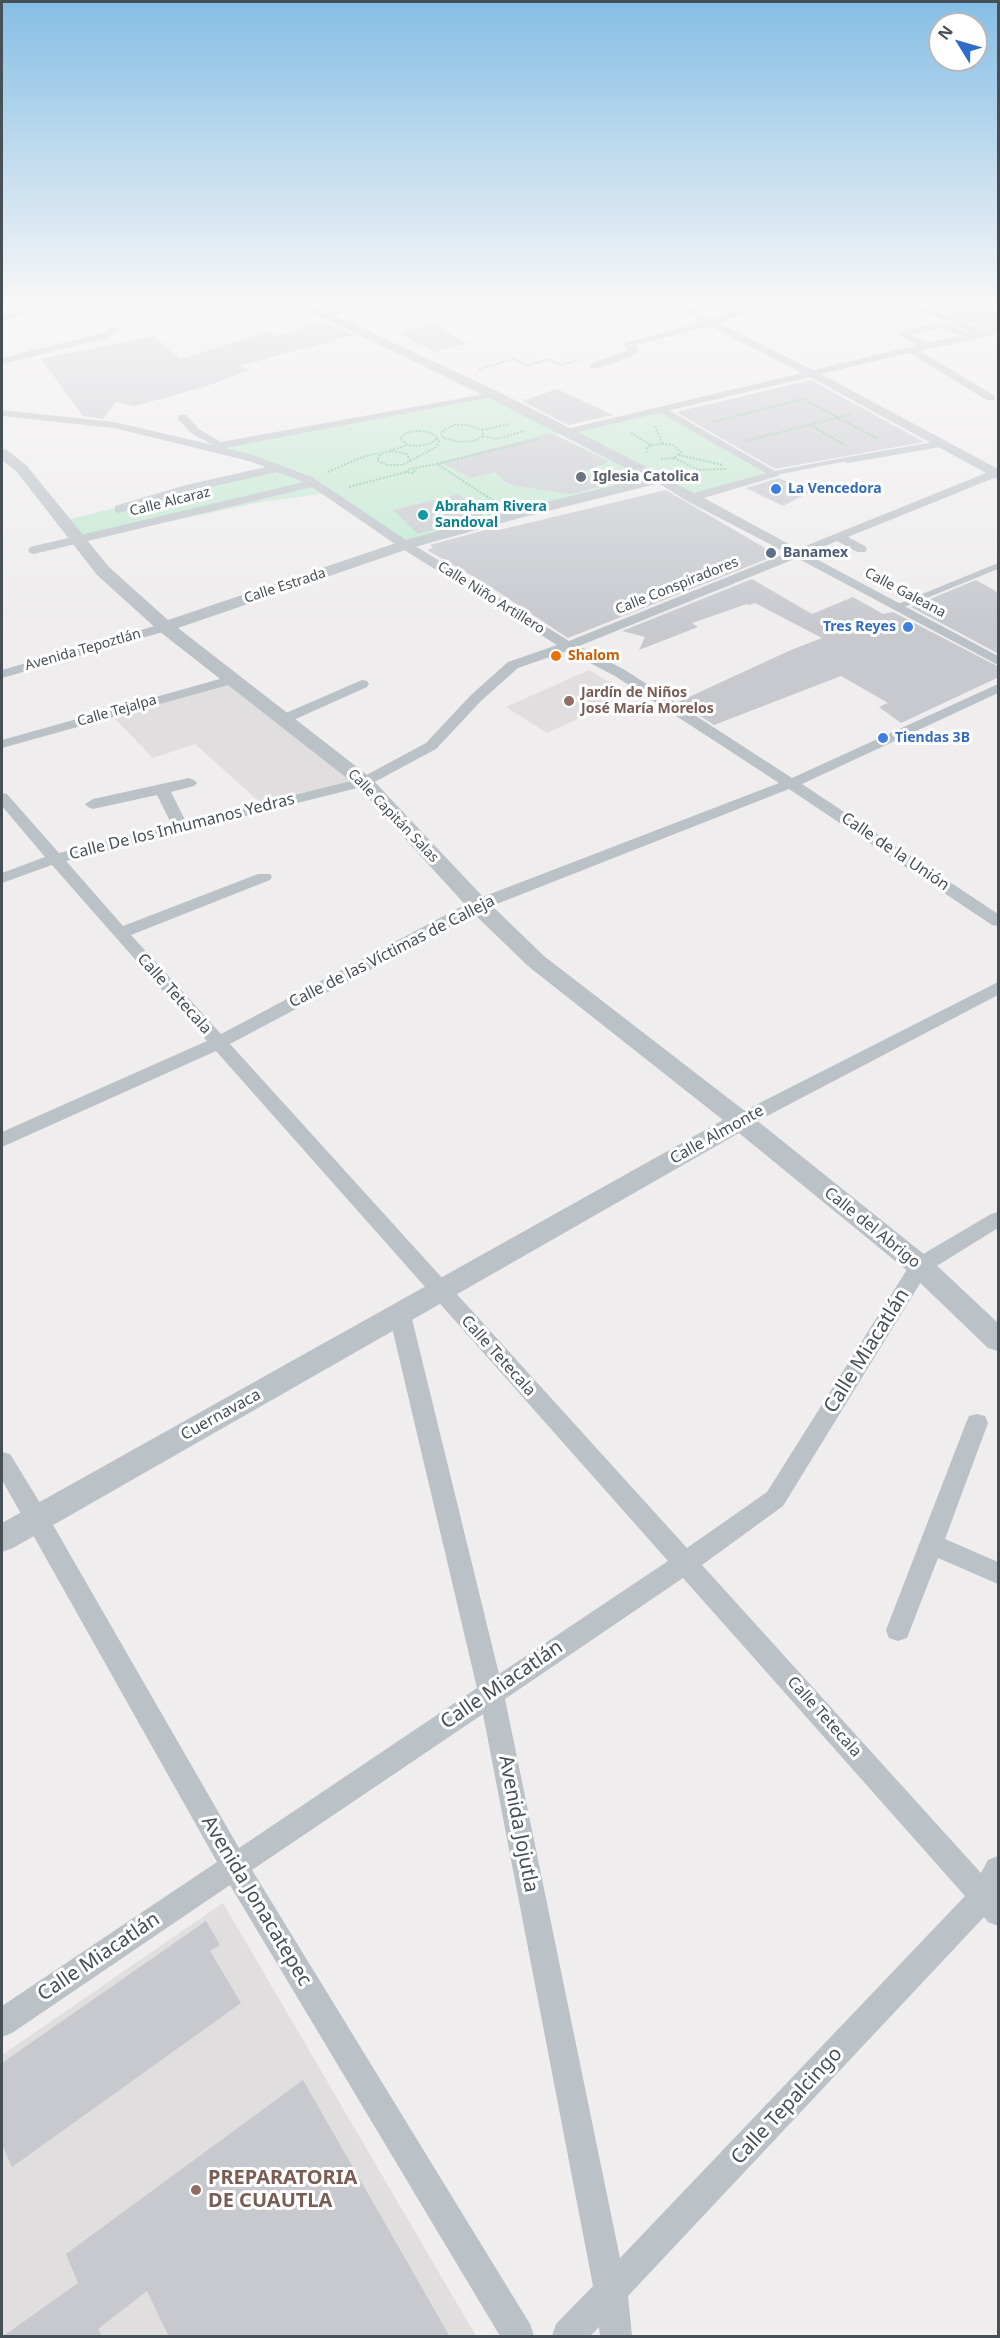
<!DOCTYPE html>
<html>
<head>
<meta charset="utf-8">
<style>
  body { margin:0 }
  #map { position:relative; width:1000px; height:2338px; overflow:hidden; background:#efeded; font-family:"Noto Sans",sans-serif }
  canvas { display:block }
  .frame { position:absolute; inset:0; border:3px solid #474f57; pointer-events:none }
  .north { position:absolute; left:928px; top:12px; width:60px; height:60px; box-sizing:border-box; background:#fff; border:2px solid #b5b9bc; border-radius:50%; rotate:307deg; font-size:16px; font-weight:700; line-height:24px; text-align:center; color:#474f57 }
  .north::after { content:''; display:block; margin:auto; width:21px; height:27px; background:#2f6dc7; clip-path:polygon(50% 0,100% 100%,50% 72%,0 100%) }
</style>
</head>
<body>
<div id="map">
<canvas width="1000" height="2338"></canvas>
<div class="frame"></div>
<div class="north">N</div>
</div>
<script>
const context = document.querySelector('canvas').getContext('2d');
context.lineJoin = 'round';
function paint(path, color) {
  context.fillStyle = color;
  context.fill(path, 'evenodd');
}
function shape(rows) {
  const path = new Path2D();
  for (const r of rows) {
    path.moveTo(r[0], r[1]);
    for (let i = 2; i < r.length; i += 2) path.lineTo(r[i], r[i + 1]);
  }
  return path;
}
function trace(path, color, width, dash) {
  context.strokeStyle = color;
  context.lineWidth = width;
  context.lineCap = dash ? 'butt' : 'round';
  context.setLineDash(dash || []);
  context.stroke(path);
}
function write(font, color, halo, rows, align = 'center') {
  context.font = font + ' "Noto Sans",sans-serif';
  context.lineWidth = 6;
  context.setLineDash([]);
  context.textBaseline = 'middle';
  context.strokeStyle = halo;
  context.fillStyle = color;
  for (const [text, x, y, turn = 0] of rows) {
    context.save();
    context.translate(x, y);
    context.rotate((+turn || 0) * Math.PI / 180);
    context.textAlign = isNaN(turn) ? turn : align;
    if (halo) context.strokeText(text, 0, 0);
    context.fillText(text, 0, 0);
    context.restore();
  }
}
paint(shape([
  [589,670,631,695,547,733,506,707],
  [234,679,364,782,264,806,195,744,153,758,109,713],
  [223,1903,476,2336,2,2336,2,2055]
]), '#e0dede');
paint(shape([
  [492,394,566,432,662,410,774,474,691,498,659,479,405,545,327,493,261,502,77,541,62,521,277,468,209,447],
  [566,432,621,462,612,461,556,435]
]), '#c0e8d0');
paint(shape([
  [978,302,999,309,999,324,983,328,942,311],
  [324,321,353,335,240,366,249,370,207,386,135,406,116,402,103,419,83,416,41,359,153,336,180,359,267,332,276,336],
  [433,324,467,343,435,352,400,334],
  [811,380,924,442,775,469,676,412],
  [557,389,613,415,568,425,522,401],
  [551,433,609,462,584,471,600,487,571,494,516,486,507,483,495,472,471,478,440,462],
  [779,478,810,492,783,506,746,488],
  [666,490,777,555,568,638,483,582,427,550,433,548,430,545,496,527,499,530],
  [459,494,483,516,418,534,393,510],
  [752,579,812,614,853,597,883,614,893,612,999,667,999,677,901,723,879,707,888,703,841,676,714,725,678,702,791,650,822,638,755,603,750,605,747,604,692,623,698,627,639,650,645,637,622,631],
  [976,580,999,593,999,654,911,607],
  [206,1921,220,1945,210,1951,241,2003,12,2167,2,2145,2,2063],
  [303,2080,450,2337,169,2337,147,2291,98,2329,102,2337,2,2337,78,2283,66,2254]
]), '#c7c9cf');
trace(shape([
  [479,369,514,359,528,366,548,359,561,365,579,360],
  [713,422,803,399,878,439],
  [454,425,467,425,482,430,483,436,474,441,460,442,443,438,441,432,454,425],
  [810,425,845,445],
  [655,426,663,444],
  [482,430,510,424],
  [631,433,651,445],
  [483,436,496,439,525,431],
  [437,439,430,444,418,446,407,445,400,438,406,433,417,431,429,432,438,438],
  [746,441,852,414],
  [390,451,407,445],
  [392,451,407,454,410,461,402,465,386,465,377,460,382,453,392,451],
  [646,453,647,448,651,445,663,444,673,445,681,452,674,458,660,459],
  [679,455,723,465],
  [674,458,699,470,726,469],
  [410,461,436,447,439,442,438,438],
  [437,464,539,439],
  [415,470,413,473,406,472,410,469,437,464,497,503],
  [328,472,362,457,380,453],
  [349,487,406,472]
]), '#7cc2a1', 2, [2, 1.5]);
trace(shape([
  [324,315,365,302],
  [2,319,35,307],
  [926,346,903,334,942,325,968,336],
  [2,361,107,335,114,330],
  [848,460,940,444]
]), '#bac1c7', 6);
paint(shape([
  [659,408,665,408,775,471,848,457,852,460,771,476,659,412,659,408],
  [998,563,998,569,902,608,893,606,998,563]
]), '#bac1c7');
paint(shape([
  [666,302,678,302,712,319,758,302,771,302,769,304,719,323,813,370,972,332,902,304,900,302,913,302,983,330,998,326,998,332,989,336,920,351,995,396,995,400,987,400,909,353,821,374,998,469,998,478,994,478,848,537,865,546,867,549,865,552,857,552,837,541,807,554,998,656,998,665,797,558,579,646,625,670,792,778,998,684,998,693,802,784,998,914,998,926,992,925,789,789,484,909,230,1044,687,1548,767,1492,913,1260,991,1214,998,1212,998,1228,927,1272,783,1506,702,1565,981,1873,988,1860,998,1856,998,1926,988,1922,984,1917,628,2296,632,2336,600,2336,599,2327,590,2336,552,2336,556,2324,593,2286,483,1714,252,1870,530,2324,534,2336,500,2336,230,1885,12,2033,2,2037,2,2006,217,1862,2,1480,2,1452,10,1454,45,1511,239,1848,477,1688,389,1315,393,1309,400,1307,407,1309,411,1315,499,1674,668,1561,216,1051,2,1147,2,1132,207,1041,52,865,2,883,2,873,45,857,2,806,2,793,7,794,59,853,172,825,157,795,93,809,88,807,85,804,93,799,189,778,194,780,197,783,194,786,171,792,186,822,359,779,426,743,471,695,508,662,557,645,401,548,312,487,34,554,30,553,28,550,30,547,304,482,277,472,193,491,119,513,115,512,115,506,186,485,266,467,245,460,114,428,2,416,2,410,114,422,213,445,191,433,178,419,178,415,186,415,199,429,221,442,496,392,496,396,492,397,225,448,253,455,312,477,409,542,569,641,787,553,687,501,655,481,655,477,663,477,694,493,770,472,778,472,778,476,704,498,798,549,986,473,810,377,566,435,562,434,562,430,802,373,710,326,644,343,635,346,639,351,633,356,598,368,590,368,590,364,628,350,624,345,625,343,702,322,666,302],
  [567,651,615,676,779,783,472,901,221,1034,131,935,270,880,272,877,270,874,258,874,123,926,66,861,369,785,436,749,481,701,518,668,567,651],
  [683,1578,965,1896,620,2258,505,1699,683,1578],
  [165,623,170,624,172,627,170,630,2,678,2,670,165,623],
  [234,675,239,676,241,679,239,682,2,748,2,740,234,675],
  [362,680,367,681,369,684,367,687,289,722,284,723,277,719,279,716,362,680],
  [998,982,998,995,748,1126,741,1128,734,1126,732,1121,734,1116,998,982],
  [977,1414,985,1416,988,1423,945,1539,998,1562,998,1584,938,1558,907,1638,898,1641,889,1638,886,1630,966,1423,969,1416,977,1414]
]), '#bac1c7');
paint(shape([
  [291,302,306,302,497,391,664,476,667,479,664,482,520,518,411,548,178,628,371,778,486,900,544,956,750,1115,930,1259,998,1323,998,1351,988,1348,910,1273,739,1133,13,1548,2,1552,2,1523,723,1120,528,966,470,910,357,786,159,631,97,575,17,472,2,460,2,449,7,450,27,466,109,567,168,620,399,542,509,511,645,478,487,397,291,302]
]), '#bac1c7');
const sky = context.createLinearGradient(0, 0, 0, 629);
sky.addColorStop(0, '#85bee5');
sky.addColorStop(0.48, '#f8f7f7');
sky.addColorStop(1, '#f8f7f700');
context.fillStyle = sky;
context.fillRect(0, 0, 1000, 629);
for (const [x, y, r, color] of [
  [581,477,6,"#6b7280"],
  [776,489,6,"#3f7fe0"],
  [423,515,6,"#0f9aa8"],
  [771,553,6,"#5c6f8a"],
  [908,627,6,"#3f7fe0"],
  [556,656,6,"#e8710a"],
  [569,701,6,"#8d6e63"],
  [883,738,6,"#3f7fe0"],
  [196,2190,6,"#8d6e63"]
]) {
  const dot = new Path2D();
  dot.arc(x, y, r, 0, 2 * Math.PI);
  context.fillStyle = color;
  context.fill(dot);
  trace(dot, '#fff', 2);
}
write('bold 14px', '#5b616d', '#fff', [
  ["Iglesia Catolica",593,477]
], 'left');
write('bold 14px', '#366cbe', '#fff', [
  ["La Vencedora",788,489],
  ["Tres Reyes",896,627,"right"],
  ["Tiendas 3B",895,738]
], 'left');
write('14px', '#474f57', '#fff', [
  ["Calle Alcaraz",170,502,-14],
  ["Calle Estrada",285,586,-18],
  ["Calle Conspiradores",677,586,-22],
  ["Calle Galeana",905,593,28],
  ["Calle Niño Artillero",491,598,32],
  ["Avenida Tepoztlán",83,650,-16],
  ["Calle Tejalpa",117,711,-16],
  ["Calle Capitán Salas",393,816,46]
]);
write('bold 14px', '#0d838f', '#fff', [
  ["Abraham Rivera",435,507],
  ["Sandoval",435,523]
], 'left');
write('bold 14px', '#4e5e75', '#fff', [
  ["Banamex",783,553]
], 'left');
write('bold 14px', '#c56008', '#fff', [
  ["Shalom",568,656]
], 'left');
write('bold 14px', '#785e54', '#fff', [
  ["Jardín de Niños",581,693],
  ["José María Morelos",581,709]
], 'left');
write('16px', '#474f57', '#fff', [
  ["Calle De los Inhumanos Yedras",182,827,-14],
  ["Calle de la Unión",895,852,34],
  ["Calle de las Víctimas de Calleja",392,952,-27],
  ["Calle Tetecala",174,994,48],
  ["Calle Almonte",717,1135,-29],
  ["Calle del Abrigo",872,1228,39],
  ["Calle Tetecala",498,1356,48],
  ["Cuernavaca",221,1415,-29],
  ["Calle Tetecala",824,1717,48]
]);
write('20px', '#474f57', '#fff', [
  ["Calle Miacatlán",867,1351,-58],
  ["Calle Miacatlán",502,1685,-34],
  ["Avenida Jojutla",518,1824,79],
  ["Avenida Jonacatepec",256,1901,59],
  ["Calle Miacatlán",99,1957,-34],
  ["Calle Tepalcingo",787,2106,-47]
]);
write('bold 20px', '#785e54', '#fff', [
  ["PREPARATORIA",208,2178],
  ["DE CUAUTLA",208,2201]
], 'left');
</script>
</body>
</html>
